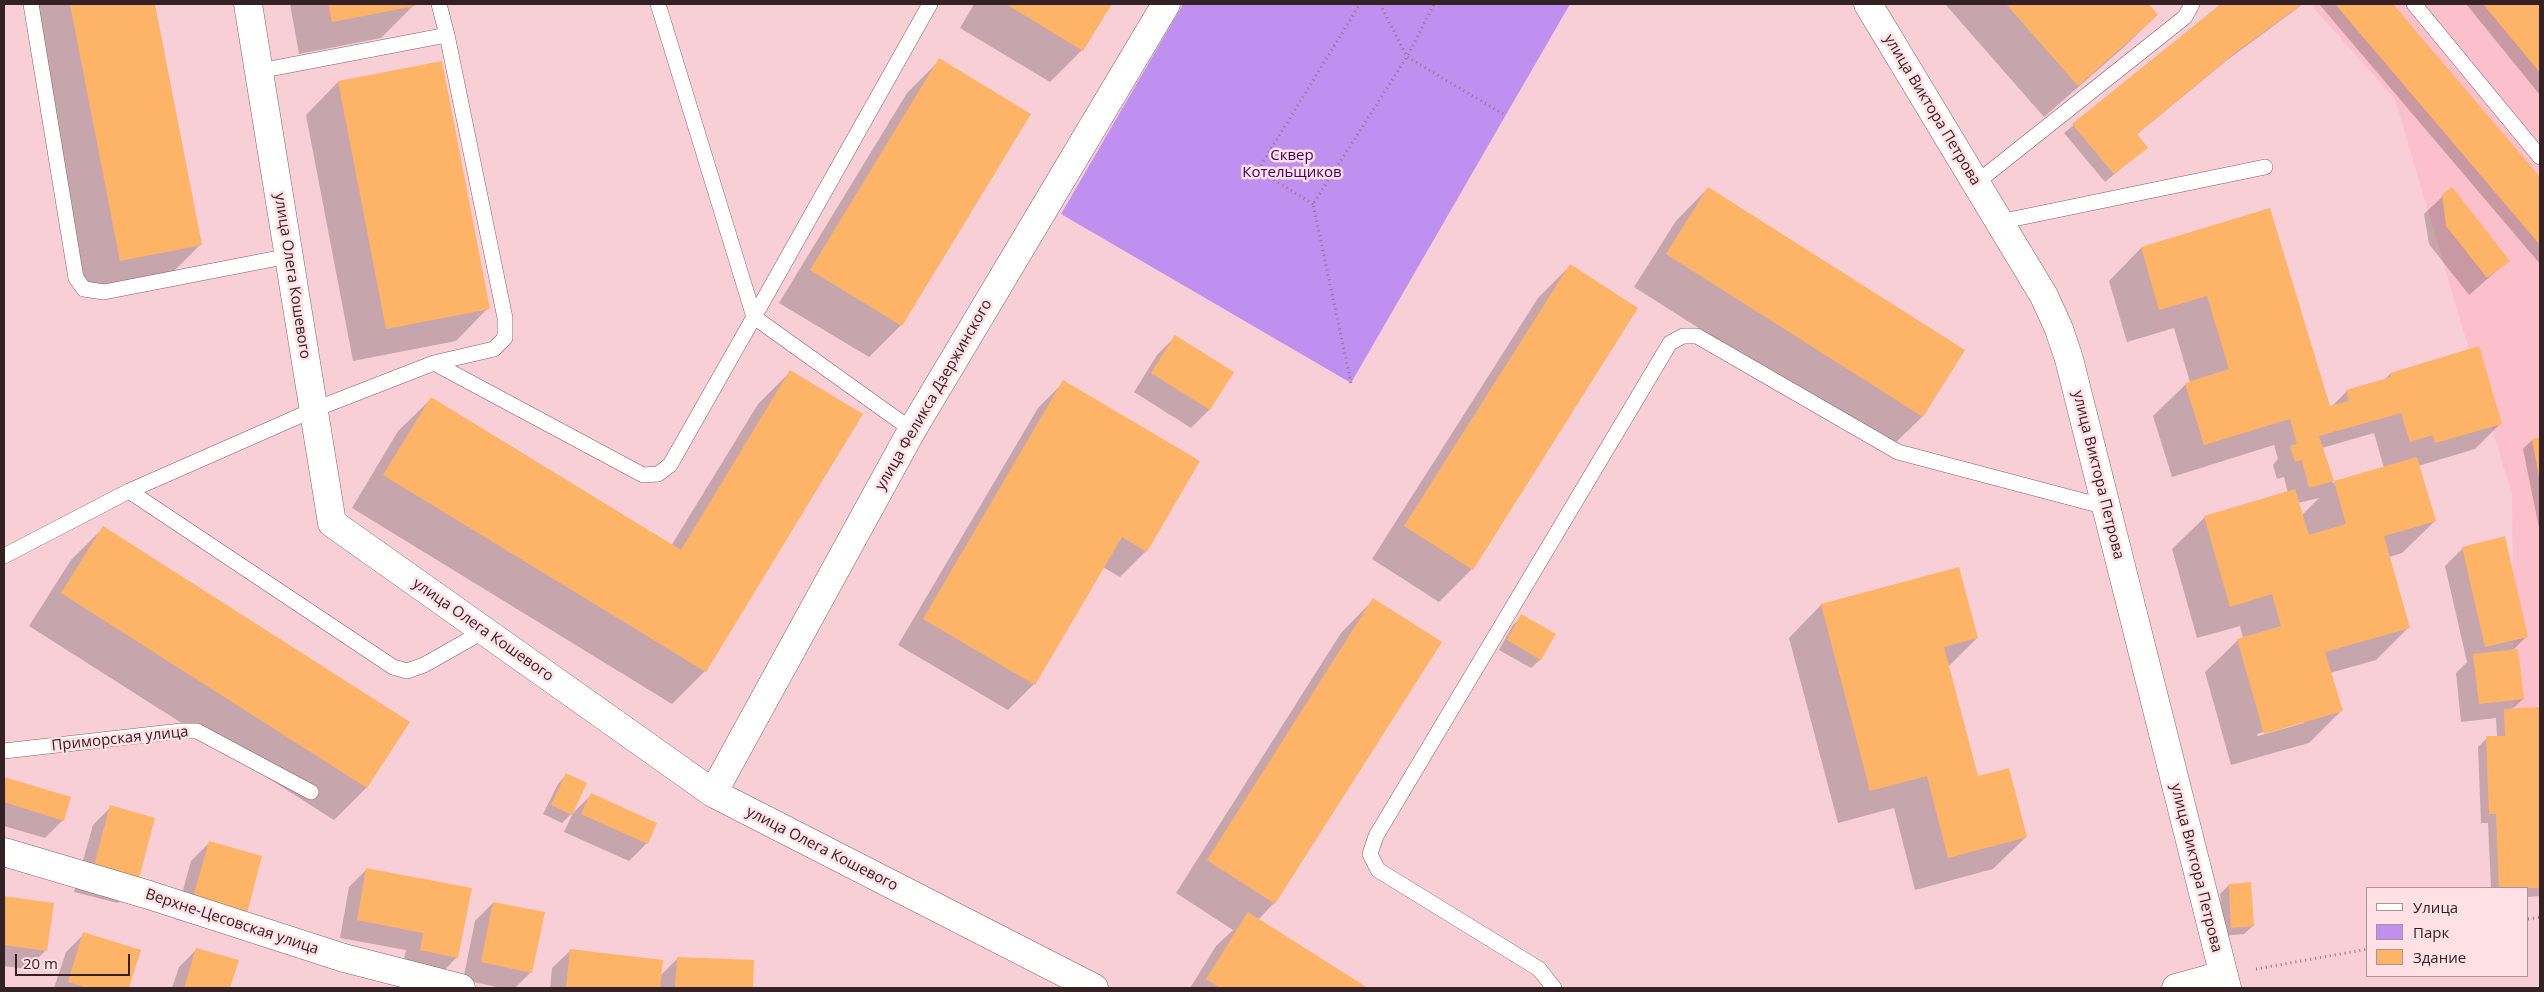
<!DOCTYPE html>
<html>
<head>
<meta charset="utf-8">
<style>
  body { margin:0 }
  #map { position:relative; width:2544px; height:992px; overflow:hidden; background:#f8cfd7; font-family:"Open Sans",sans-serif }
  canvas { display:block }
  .frame { position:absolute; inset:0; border:5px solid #342125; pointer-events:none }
  .legend { position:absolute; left:2366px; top:887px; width:162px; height:90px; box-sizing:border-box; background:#ffe0e5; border:1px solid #ae9498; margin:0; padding:6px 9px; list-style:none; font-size:15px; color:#342125 }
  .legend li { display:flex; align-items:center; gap:10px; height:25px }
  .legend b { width:25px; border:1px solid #ae9498 }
  .scale { position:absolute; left:15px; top:954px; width:115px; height:22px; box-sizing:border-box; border:2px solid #342125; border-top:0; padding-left:6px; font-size:15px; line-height:18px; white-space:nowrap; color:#342125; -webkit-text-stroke:4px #ffe0e5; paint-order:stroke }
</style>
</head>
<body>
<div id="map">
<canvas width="2544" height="992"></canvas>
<div class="frame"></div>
<ul class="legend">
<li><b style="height:6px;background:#fff"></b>Улица</li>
<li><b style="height:14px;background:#c090f0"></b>Парк</li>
<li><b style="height:14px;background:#fdb467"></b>Здание</li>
</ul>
<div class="scale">20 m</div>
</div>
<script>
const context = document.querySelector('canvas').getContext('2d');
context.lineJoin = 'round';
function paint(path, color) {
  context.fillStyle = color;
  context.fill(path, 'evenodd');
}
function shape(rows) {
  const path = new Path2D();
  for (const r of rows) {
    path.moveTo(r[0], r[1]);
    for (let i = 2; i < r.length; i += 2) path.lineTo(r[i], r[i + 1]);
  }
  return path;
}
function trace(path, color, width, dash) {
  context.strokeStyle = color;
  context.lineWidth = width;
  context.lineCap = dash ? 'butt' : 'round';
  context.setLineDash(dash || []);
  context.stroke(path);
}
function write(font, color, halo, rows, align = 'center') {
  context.font = font + ' "Open Sans",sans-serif';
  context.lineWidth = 5;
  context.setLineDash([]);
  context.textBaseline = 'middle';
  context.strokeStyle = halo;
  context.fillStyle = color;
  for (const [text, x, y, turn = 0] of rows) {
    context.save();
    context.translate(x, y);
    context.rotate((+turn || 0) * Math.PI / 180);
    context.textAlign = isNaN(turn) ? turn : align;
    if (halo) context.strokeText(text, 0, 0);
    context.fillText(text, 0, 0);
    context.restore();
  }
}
paint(shape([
  [2310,4,2540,4,2540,854,2516,860,2512,495,2395,99]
]), '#fbc0cb');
paint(shape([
  [1183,4,1570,4,1351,383,1061,214]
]), '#c090f0');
paint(shape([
  [32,4,154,4,201,244,168,277,87,293],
  [290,4,413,4,413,6,381,38,299,54],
  [974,4,1110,4,1082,50,1050,82,960,28],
  [1945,4,2147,4,2157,15,2124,47,2044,117],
  [2221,4,2303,4,2226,61,2136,135,2146,148,2105,182,2064,133],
  [2319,4,2391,4,2540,179,2540,264],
  [2466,4,2540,4,2540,95],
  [940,60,901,325,869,357,779,303,907,93],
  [441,62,488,308,456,341,353,361,306,115,338,82],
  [1708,188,1963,351,1922,417,1889,449,1634,287,1676,221],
  [2443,196,2508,261,2469,295,2429,244,2424,214],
  [2269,209,2329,406,2331,407,2347,391,2384,380,2390,374,2501,423,2475,449,2418,466,2435,521,2402,553,2389,557,2408,628,2376,660,2330,673,2341,711,2309,743,2231,765,2205,672,2238,640,2243,638,2240,626,2197,638,2172,549,2205,517,2288,493,2284,477,2277,479,2273,465,2278,459,2274,445,2172,477,2153,416,2186,384,2190,382,2174,328,2127,342,2109,281,2141,248],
  [2374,433,2384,468,2333,483,2322,448],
  [2319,498,2302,515,2298,503],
  [2304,721,2304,723,2258,736,2257,734],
  [1570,266,1472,569,1439,602,1372,559,1538,298],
  [1175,337,1232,373,1209,410,1191,428,1134,392,1157,355],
  [791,371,861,414,705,671,672,704,352,508,398,431,431,399,671,546,758,404],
  [1064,382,1146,551,1120,577,1103,567,1034,684,1008,710,898,645,1038,408],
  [2540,438,2540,533,2523,449,2532,440],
  [103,528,408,722,366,788,334,820,29,626,71,560],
  [2463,548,2527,636,2513,650,2523,699,2512,709,2540,708,2540,896,2528,897,2528,888,2491,888,2488,823,2481,823,2478,747,2487,738,2497,737,2496,718,2461,722,2456,673,2467,662,2445,566],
  [1958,569,1977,638,1948,667,1977,777,2026,837,1993,869,1915,890,1894,808,1838,823,1789,638,1821,605],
  [1373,600,1274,903,1258,920,1366,988,1190,988,1216,946,1233,930,1176,893,1341,633],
  [1522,616,1554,635,1540,660,1531,668,1499,650,1513,625],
  [566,775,571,814,562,823,543,814,558,784],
  [5,778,63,820,45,838,4,826],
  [591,795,647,843,629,861,564,832,573,813],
  [111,807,136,885,118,903,74,892,93,825],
  [209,843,227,934,175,919,191,861],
  [367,869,457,957,439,976,402,968,406,950,340,938,349,887],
  [2229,885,2253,926,2244,934,2223,936,2220,894],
  [4,897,52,904,45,951,27,969,4,966],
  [493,903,531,972,515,988,502,988,463,980,475,921],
  [84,934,139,951,128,988,54,988,66,952],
  [197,949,237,961,229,988,172,988,179,967],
  [571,950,660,976,678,958,753,962,752,988,550,988,552,968]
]), '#0003');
paint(shape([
  [70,4,155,4,202,245,120,261],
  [328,4,414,4,415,6,332,22],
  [1006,4,1112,4,1083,51],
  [2006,4,2149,4,2158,15,2078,86],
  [2221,4,2302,4,2236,52,2137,134,2148,148,2114,174,2072,124],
  [2335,4,2393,4,2540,177,2540,245],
  [2483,4,2540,4,2540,73,2537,69],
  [939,58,1031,114,902,326,810,270],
  [442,61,490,309,386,329,338,81],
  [1708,187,1965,350,1923,417,1666,254],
  [2452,187,2510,261,2487,278,2446,226,2442,195],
  [2270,208,2330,406,2349,401,2346,390,2391,377,2390,373,2479,346,2502,424,2435,443,2433,435,2410,442,2401,413,2319,436,2334,481,2309,488,2302,460,2295,462,2290,446,2297,444,2290,419,2204,445,2185,383,2229,369,2207,296,2159,310,2141,247],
  [1570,264,1638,308,1473,570,1404,526],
  [1175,335,1234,372,1210,410,1151,373],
  [790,370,863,414,706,672,383,475,431,397,681,550],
  [1063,380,1200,461,1147,552,1122,537,1035,685,923,619],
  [2540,437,2540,477,2539,477,2532,439],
  [2417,457,2436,521,2384,536,2410,628,2325,652,2343,711,2264,734,2237,639,2281,626,2272,594,2230,607,2204,516,2295,489,2309,535,2346,524,2334,481],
  [103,526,410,722,367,788,61,593],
  [2505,536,2528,637,2485,647,2462,547],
  [1959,567,1978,638,1944,647,1978,776,2009,768,2027,837,1948,858,1927,776,1870,791,1821,604],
  [1373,598,1442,642,1275,904,1207,860],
  [1521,614,1556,634,1541,660,1507,640],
  [2518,649,2524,699,2479,704,2473,654],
  [2540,707,2540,888,2499,888,2496,814,2489,814,2486,736,2505,736,2504,709],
  [566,773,587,783,572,815,551,805],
  [4,777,71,797,64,821,4,802],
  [591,793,657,823,648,844,581,814],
  [110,805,155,818,137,886,92,874],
  [209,841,262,856,246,917,192,901],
  [366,868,472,888,458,958,420,950,423,933,357,920],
  [2251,882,2254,926,2231,928,2229,884],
  [4,896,54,903,47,951,4,945],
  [493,902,545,912,532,973,481,962],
  [1248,912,1368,988,1220,988,1206,979],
  [83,932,141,950,129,988,88,988,68,982],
  [196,948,239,960,230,988,184,988],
  [570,949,663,960,660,988,566,988],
  [677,957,754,960,753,988,675,988]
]), '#fdb467');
const service = shape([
  [31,4,76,278,84,289,104,292,289,256],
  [439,4,447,35],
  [658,4,754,317],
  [2414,4,2540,157],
  [259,71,447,35,505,318,505,338,494,349,434,363],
  [1976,183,2185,17,2192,4],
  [1999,222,2265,167],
  [754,317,930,4],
  [129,491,393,667,407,671,424,665,484,631],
  [4,556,129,491,313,410,434,363,643,475,658,474,670,465,754,317,912,430],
  [4,751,181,731,197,731,311,792],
  [1554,988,1539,969,1378,870,1370,854,1376,836,1670,343,1683,336,1697,336,1898,452,2106,507]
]);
const minor = shape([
  [248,4,332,523,713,793,1094,988],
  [1868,4,2044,296,2059,329,2069,359,2227,988],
  [713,793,912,430,1166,4],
  [4,852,149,895,344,958,461,988],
  [2176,988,2223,975]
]);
trace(service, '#885c65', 16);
trace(minor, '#885c65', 29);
trace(shape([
  [1380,4,1407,57,1505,115],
  [1313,204,1258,170,1360,4],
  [1351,383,1313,204,1407,57,1434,4],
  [2528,919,2540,917],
  [2256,969,2368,949]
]), '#94767c', 3, [1, 4]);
trace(service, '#fff', 15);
trace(minor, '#fff', 28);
write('15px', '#342125', '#ffe0e5', [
  ["улица Виктора Петрова",1932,110,59],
  ["улица Олега Кошевого",292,276,81],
  ["улица Феликса Дзержинского",934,395,-60],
  ["улица Виктора Петрова",2098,475,76],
  ["улица Олега Кошевого",483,630,35],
  ["Приморская улица",120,739,-6],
  ["улица Олега Кошевого",822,849,27],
  ["улица Виктора Петрова",2196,868,76],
  ["Верхне-Цесовская улица",232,922,18]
]);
write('15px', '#3e0064', '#ffe0e5', [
  ["Сквер",1292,156],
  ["Котельщиков",1292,173]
]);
</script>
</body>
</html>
